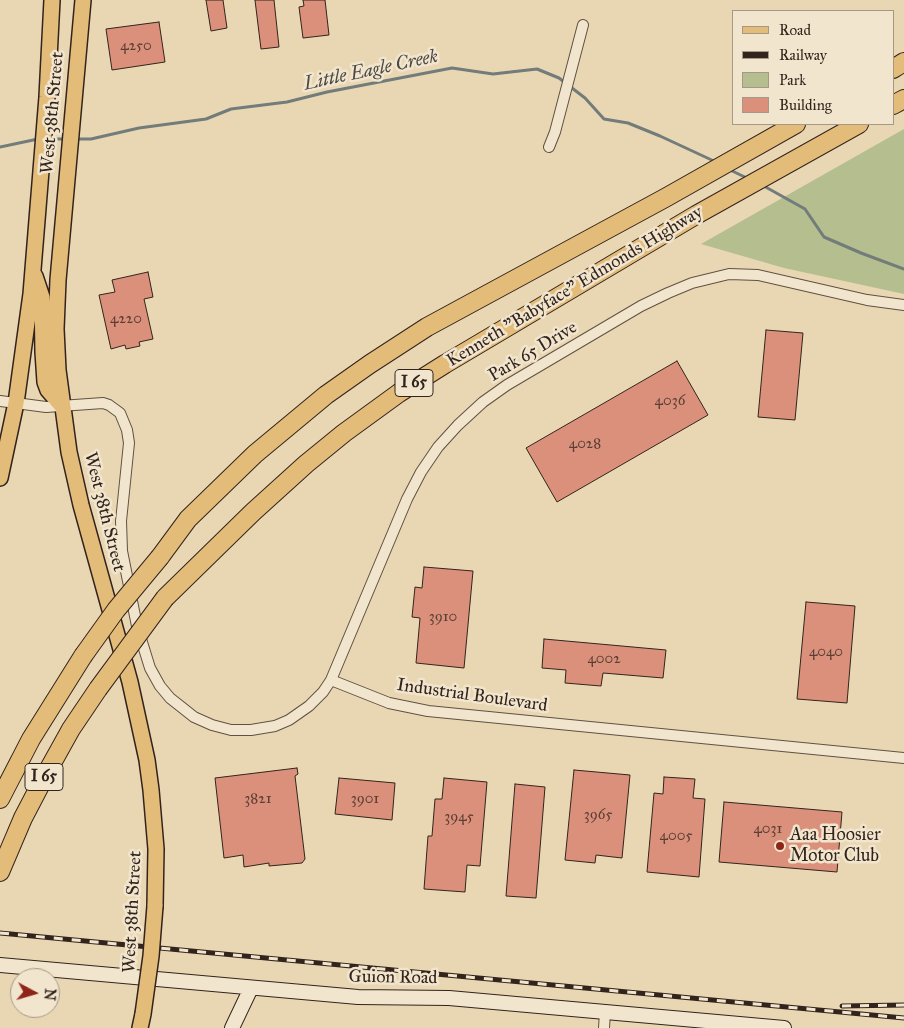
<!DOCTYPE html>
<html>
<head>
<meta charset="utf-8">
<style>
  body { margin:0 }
  #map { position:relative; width:904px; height:1028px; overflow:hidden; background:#e9d7b4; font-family:"IM FELL Great Primer",serif }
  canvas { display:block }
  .legend { position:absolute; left:732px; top:10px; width:162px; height:115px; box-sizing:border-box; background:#f1e5ce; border:1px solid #a59887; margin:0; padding:6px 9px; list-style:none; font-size:15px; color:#32241c }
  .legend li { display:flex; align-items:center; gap:10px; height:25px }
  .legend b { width:25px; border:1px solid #a59887 }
  .north { position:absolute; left:10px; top:968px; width:50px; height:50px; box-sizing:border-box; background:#f1e5ce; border:1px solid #a59887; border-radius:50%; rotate:96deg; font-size:14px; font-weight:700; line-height:20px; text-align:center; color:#32241c }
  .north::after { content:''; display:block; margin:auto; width:18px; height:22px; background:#8f2418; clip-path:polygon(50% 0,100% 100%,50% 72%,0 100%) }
</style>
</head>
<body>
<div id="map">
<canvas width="904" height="1028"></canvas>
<ul class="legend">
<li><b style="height:6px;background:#e4bc7a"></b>Road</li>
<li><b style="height:6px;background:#32241c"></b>Railway</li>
<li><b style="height:14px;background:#b5be8e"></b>Park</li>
<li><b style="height:14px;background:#da907b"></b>Building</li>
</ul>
<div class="north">N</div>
</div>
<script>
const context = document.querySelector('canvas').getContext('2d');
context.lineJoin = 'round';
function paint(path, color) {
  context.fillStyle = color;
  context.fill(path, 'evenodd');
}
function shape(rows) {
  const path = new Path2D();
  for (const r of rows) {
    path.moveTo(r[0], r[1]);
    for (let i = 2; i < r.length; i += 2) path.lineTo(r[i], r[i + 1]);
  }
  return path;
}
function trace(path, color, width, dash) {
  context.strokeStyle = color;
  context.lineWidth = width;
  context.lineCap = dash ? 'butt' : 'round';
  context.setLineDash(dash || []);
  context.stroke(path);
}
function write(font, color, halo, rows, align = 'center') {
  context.font = font + ' "IM FELL Great Primer",serif';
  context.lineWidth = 5;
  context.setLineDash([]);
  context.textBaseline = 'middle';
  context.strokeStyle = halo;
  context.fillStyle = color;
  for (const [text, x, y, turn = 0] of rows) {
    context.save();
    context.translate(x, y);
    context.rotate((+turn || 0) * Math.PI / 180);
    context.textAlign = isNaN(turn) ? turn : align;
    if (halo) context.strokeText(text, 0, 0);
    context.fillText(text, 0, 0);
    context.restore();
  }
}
paint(shape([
  [904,129,904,294,784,268,701,244]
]), '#b5be8e');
trace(shape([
  [47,139,66,139],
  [75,139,91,139,139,128,206,119,231,109,287,102,327,92,452,68,493,74,537,69,559,78,585,98,604,119,628,123,660,136,716,162],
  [0,147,38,139],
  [728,169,749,179],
  [762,185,805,209,824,237,861,253,904,269]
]), '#727c7a', 3);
const building = shape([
  [206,0,223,0,227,28,211,31,206,0],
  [255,0,274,0,279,47,261,49,255,0],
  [303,0,325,0,329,35,303,38,299,7,304,6,303,0],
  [159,22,165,62,112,70,106,29,159,22],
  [148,272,153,297,144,299,153,339,139,342,140,346,126,349,125,345,111,349,99,295,115,292,112,280,148,272],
  [766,330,803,333,795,420,758,417,766,330],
  [677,361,708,415,557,502,526,448,677,361],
  [424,567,473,571,464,668,416,663,420,618,412,617,415,587,422,588,424,567],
  [806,602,855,606,847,703,797,699,806,602],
  [544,639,666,650,663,678,603,673,601,686,565,683,566,670,542,668,544,639],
  [297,768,298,774,295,776,305,859,302,863,269,866,269,863,244,867,243,855,224,858,215,778,297,768],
  [574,770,630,775,622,858,596,855,595,863,565,860,574,770],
  [664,777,695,779,693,798,705,799,699,877,647,872,654,793,663,794,664,777],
  [339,778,395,783,392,820,335,814,339,778],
  [444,778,487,782,480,866,467,865,465,892,424,889,428,836,432,836,435,799,442,799,444,778],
  [515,784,545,787,536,898,506,896,515,784],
  [724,802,842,812,837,872,719,862,724,802]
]);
paint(building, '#da907b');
trace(building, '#32241c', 1);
const street = shape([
  [549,147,555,132,583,25],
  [0,401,46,407,103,403,109,405,120,413,127,430,129,443,121,521,122,551,137,626,150,668,160,686,170,698,194,717,212,725,231,730,251,730,275,726,289,720,309,706,323,692,331,680,407,499,421,472,438,447,458,425,483,402,507,385,641,306,668,293,692,283,729,274,758,275,867,300,904,305],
  [331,680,389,703,428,711,904,758],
  [604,1028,605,1012]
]);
const secondary = shape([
  [0,965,358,997,449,998,784,1028],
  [232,1028,251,988]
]);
const primary = shape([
  [83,0,58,280,56,329,58,370,69,452,81,505,130,682,147,760,151,790,156,849,155,906],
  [35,276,42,297,43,352,45,382,48,390,62,406],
  [0,478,16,403,31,294,47,97,52,0],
  [140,1028,143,1014]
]);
const highway = shape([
  [893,69,904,62],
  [893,105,904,99],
  [160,557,188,519,255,454,326,395,370,364,427,327,665,198,796,124],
  [165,598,253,512,306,464,344,433,399,393,445,364,696,215,859,124],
  [0,799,31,739,83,656],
  [0,872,23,818,46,774,71,729,98,689]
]);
trace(street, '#605142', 12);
trace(secondary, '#32241c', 16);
trace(primary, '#32241c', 18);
trace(highway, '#32241c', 20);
trace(street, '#f1e5ce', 10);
trace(secondary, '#f1e5ce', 14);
trace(primary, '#e4bc7a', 15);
trace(highway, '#e4bc7a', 18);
const rail = shape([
  [0,933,904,1018],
  [842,1006,904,1005]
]);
trace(rail, '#32241c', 5);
trace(rail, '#f1e5ce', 3, [9]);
const primaryBridge = shape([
  [143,1014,151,956,155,906]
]);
const highwayBridge = shape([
  [83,656,116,610,160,557],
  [98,689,165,598]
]);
trace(primaryBridge, '#32241c', 18, []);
trace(highwayBridge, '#32241c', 20, []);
trace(primaryBridge, '#e4bc7a', 15);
trace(highwayBridge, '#e4bc7a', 18);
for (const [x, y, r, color] of [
  [780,846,5,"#8f2418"]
]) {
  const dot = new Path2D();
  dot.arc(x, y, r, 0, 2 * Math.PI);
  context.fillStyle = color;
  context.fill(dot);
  trace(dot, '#f1e5ce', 2);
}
write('15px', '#5c3f34', null, [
  ["4250",136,46],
  ["4220",126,319],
  ["4036",670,401],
  ["4028",585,444],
  ["3910",443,617],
  ["4040",826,652],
  ["4002",604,659],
  ["3821",258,799],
  ["3901",365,799],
  ["3965",598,815],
  ["3945",459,817],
  ["4031",768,829],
  ["4005",676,836]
]);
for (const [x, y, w] of [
  [414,383,38],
  [44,777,38]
]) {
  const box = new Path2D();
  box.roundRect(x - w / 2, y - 13.5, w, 27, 4);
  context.fillStyle = '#f1e5ce';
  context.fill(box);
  trace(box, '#32241c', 1);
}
write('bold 16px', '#32241c', null, [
  ["I 65",414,383],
  ["I 65",44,777]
]);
write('18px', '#32241c', '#f1e5ce', [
  ["West 38th Street",53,113,-85],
  ["Kenneth \"Babyface\" Edmonds Highway",575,287,-31],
  ["Park 65 Drive",533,352,-31],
  ["West 38th Street",104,512,76],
  ["Industrial Boulevard",472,696,8],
  ["West 38th Street",133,912,-87],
  ["Guion Road",393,978,1]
]);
write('18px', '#32241c', '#f1e5ce', [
  ["Aaa Hoosier",790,836],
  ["Motor Club",790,857]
], 'left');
write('italic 19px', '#4c4943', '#f1e5ce', [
  ["Little Eagle Creek",371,71,-12]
]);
</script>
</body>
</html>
